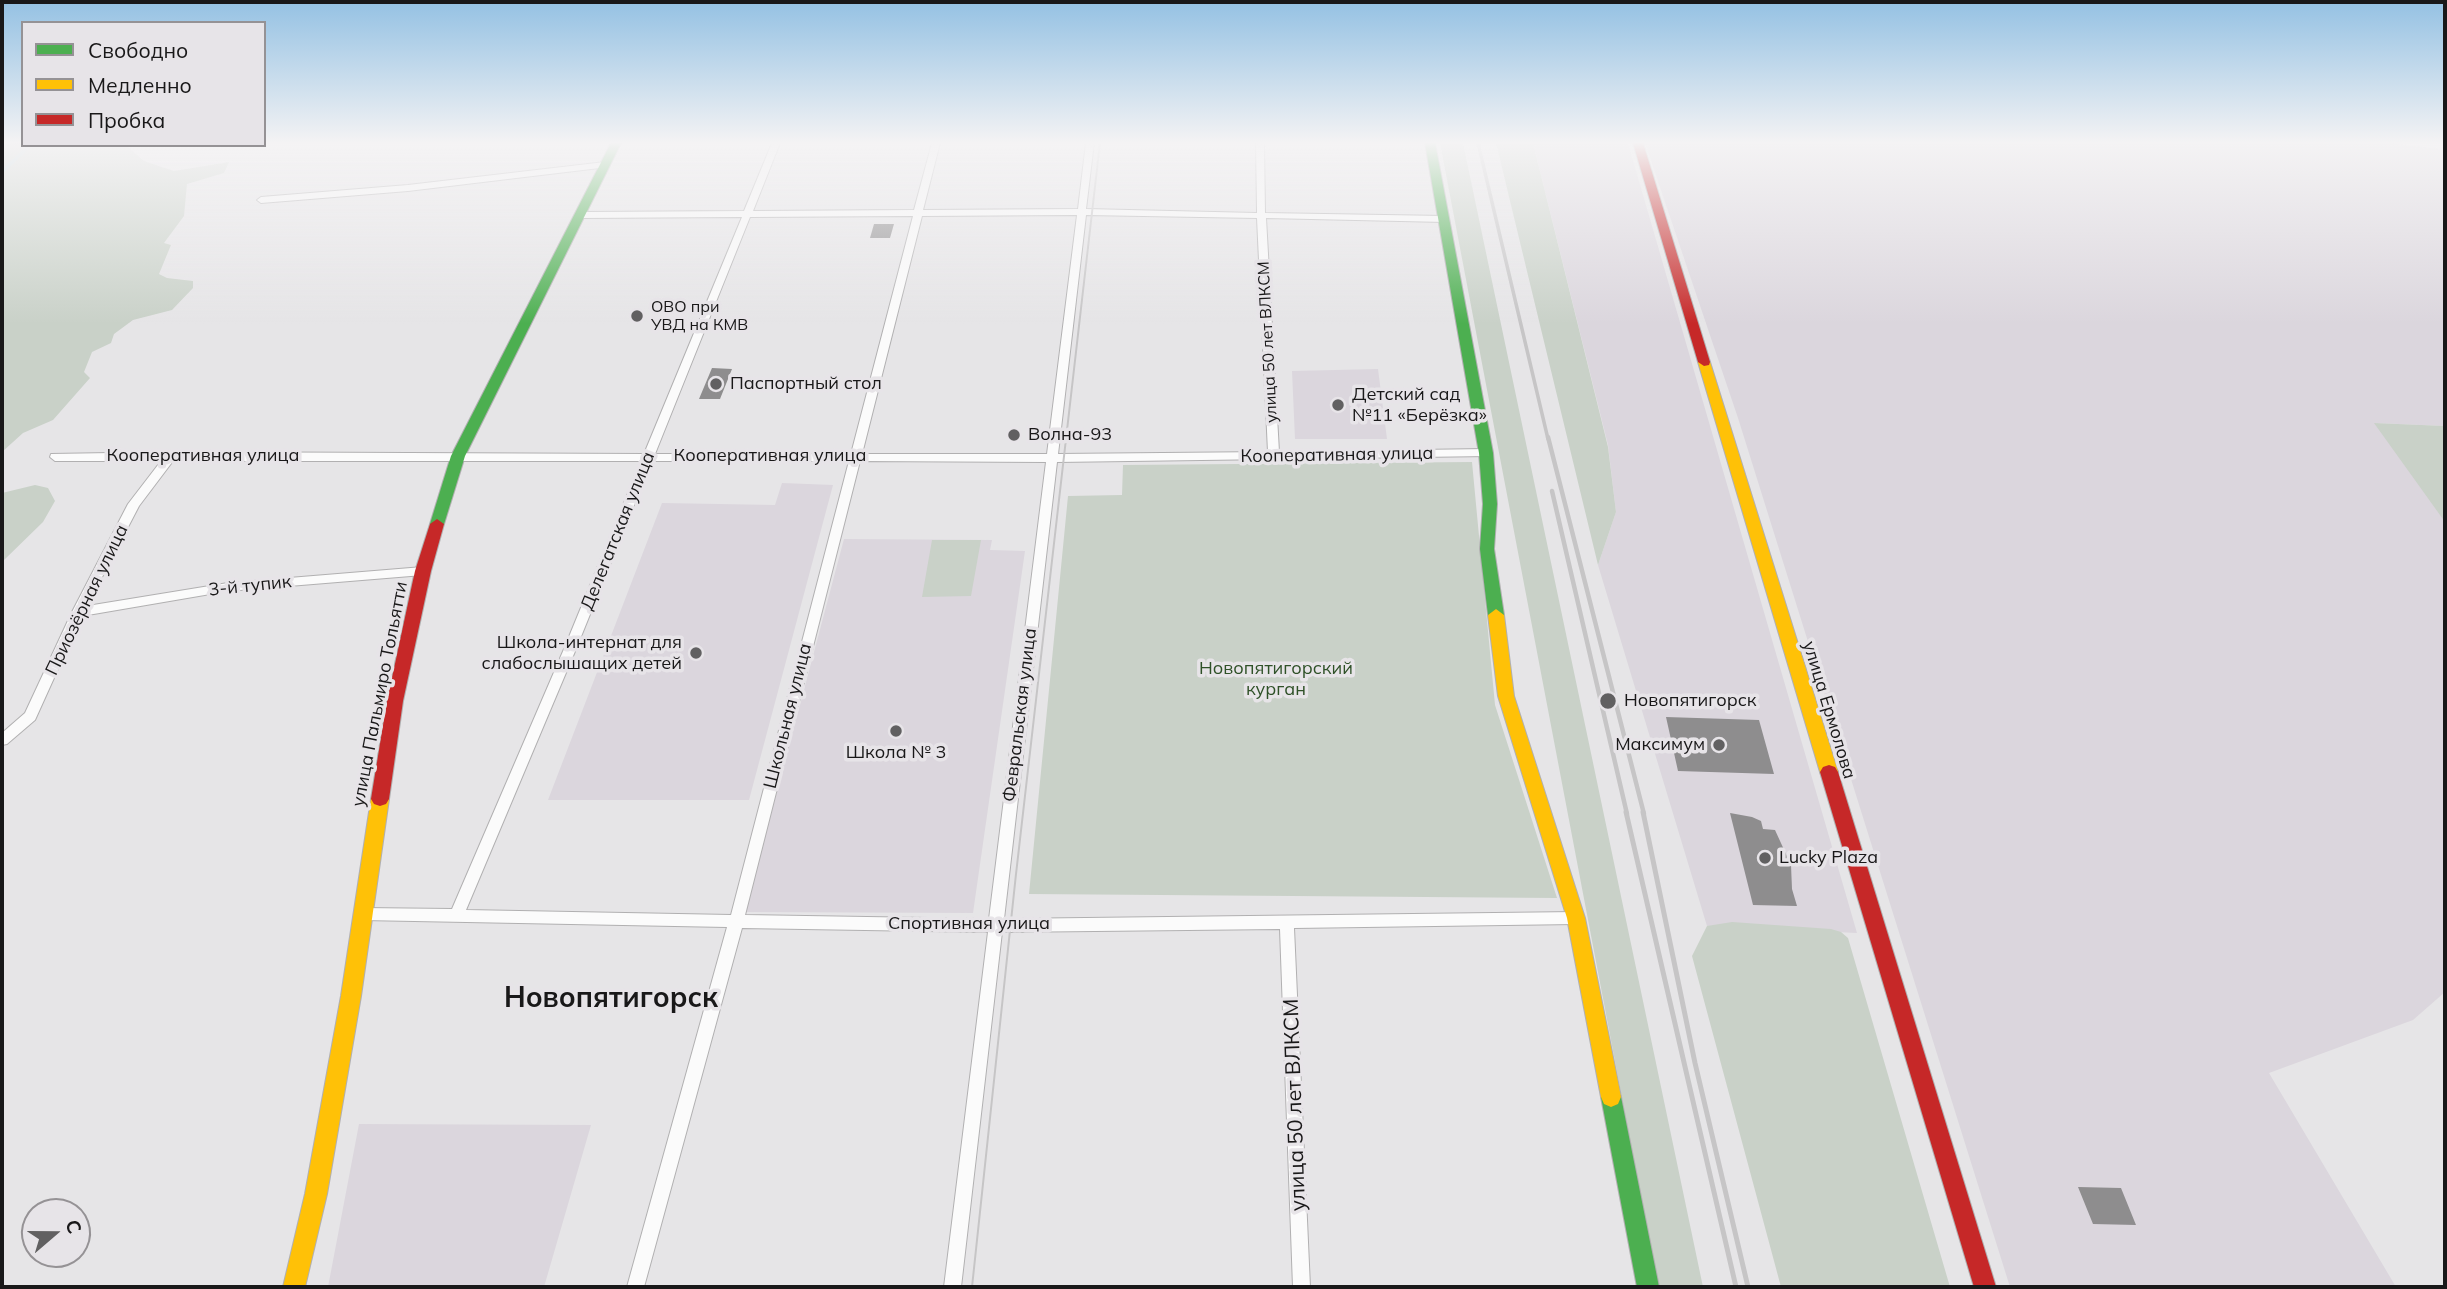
<!DOCTYPE html>
<html>
<head>
<meta charset="utf-8">
<style>
  body { margin:0 }
  #map { position:relative; width:2447px; height:1289px; overflow:hidden; background:#e6e5e7; font-family:Mulish,sans-serif }
  canvas { display:block }
  .frame { position:absolute; inset:0; border:4px solid #191819; pointer-events:none }
  .legend { position:absolute; left:21px; top:21px; width:245px; height:126px; box-sizing:border-box; background:#e7e4e8; border:2px solid #959295; margin:0; padding:9px 12px; list-style:none; font-size:21px; color:#191819 }
  .legend li { display:flex; align-items:center; gap:14px; height:35px }
  .legend b { width:35px; border:2px solid #959295 }
  .north { position:absolute; left:21px; top:1198px; width:70px; height:70px; box-sizing:border-box; background:#e7e4e8; border:2px solid #959295; border-radius:50%; rotate:70deg; font-size:19px; font-weight:700; line-height:28px; text-align:center; color:#191819 }
  .north::after { content:''; display:block; margin:auto; width:24px; height:32px; background:#616061; clip-path:polygon(50% 0,100% 100%,50% 72%,0 100%) }
</style>
</head>
<body>
<div id="map">
<canvas width="2447" height="1289"></canvas>
<div class="frame"></div>
<ul class="legend">
<li><b style="height:9px;background:#4caf50"></b>Свободно</li>
<li><b style="height:9px;background:#ffc107"></b>Медленно</li>
<li><b style="height:9px;background:#c62828"></b>Пробка</li>
</ul>
<div class="north">С</div>
</div>
<script>
const context = document.querySelector('canvas').getContext('2d');
context.lineJoin = 'round';
function paint(path, color) {
  context.fillStyle = color;
  context.fill(path, 'evenodd');
}
function shape(rows) {
  const path = new Path2D();
  for (const r of rows) {
    path.moveTo(r[0], r[1]);
    for (let i = 2; i < r.length; i += 2) path.lineTo(r[i], r[i + 1]);
  }
  return path;
}
function trace(path, color, width, dash) {
  context.strokeStyle = color;
  context.lineWidth = width;
  context.lineCap = dash ? 'butt' : 'round';
  context.setLineDash(dash || []);
  context.stroke(path);
}
function write(font, color, halo, rows, align = 'center') {
  context.font = font + ' Mulish,sans-serif';
  context.lineWidth = 7;
  context.setLineDash([]);
  context.textBaseline = 'middle';
  context.strokeStyle = halo;
  context.fillStyle = color;
  for (const [text, x, y, turn = 0] of rows) {
    context.save();
    context.translate(x, y);
    context.rotate((+turn || 0) * Math.PI / 180);
    context.textAlign = isNaN(turn) ? turn : align;
    if (halo) context.strokeText(text, 0, 0);
    context.fillText(text, 0, 0);
    context.restore();
  }
}
paint(shape([
  [1533,143,1628,143,1857,933,1707,926,1598,565,1616,512,1608,445],
  [1645,143,2391,143,2445,150,2445,426,2375,423,2445,505,2445,992,2413,1020,2269,1073,2396,1287,2010,1287,1738,418],
  [1378,369,1387,439,1295,439,1292,371],
  [782,483,833,485,749,800,548,800,662,503,775,505],
  [844,539,992,540,990,550,1025,551,973,913,745,912],
  [359,1124,591,1125,544,1287,328,1287]
]), '#dbd6dd');
paint(shape([
  [2,143,126,145,144,161,174,171,229,162,224,173,187,184,184,216,164,243,171,245,159,274,167,278,193,281,193,288,172,310,133,320,114,334,111,343,92,352,84,372,90,378,53,420,23,433,2,452],
  [1440,143,1463,143,1703,1287,1658,1287],
  [1496,143,1533,143,1608,447,1616,512,1598,565],
  [2374,423,2445,426,2445,522],
  [1472,462,1495,705,1557,898,1029,894,1068,496,1122,495,1123,465],
  [35,485,48,488,55,501,43,522,2,562,2,493],
  [932,540,981,540,971,596,922,597],
  [1732,922,1831,929,1841,932,1848,938,1950,1287,1781,1287,1692,956,1707,926]
]), '#c9d1c8');
trace(shape([
  [2,172,30,145]
]), '#b7d5dc', 3.5);
paint(shape([
  [874,224,894,224,890,238,870,238],
  [712,368,732,369,720,399,699,399],
  [1666,717,1759,720,1774,774,1678,771],
  [1730,813,1752,817,1761,821,1763,829,1775,830,1791,865,1792,889,1797,906,1753,905],
  [2078,1187,2121,1188,2136,1225,2093,1224]
]), '#8e8d8e');
const street = shape([
  [772,143,780,143,753,211,914,210,932,143,940,143,923,210,1078,209,1086,143,1094,143,1086,209,1257,213,1256,143,1264,143,1265,213,1445,216,1449,219,1445,222,1266,218,1279,452,1486,449,1491,453,1490,456,1057,462,1004,919,1576,912,1581,913,1583,918,1581,923,1576,924,1294,928,1310,1287,1293,1287,1280,929,1002,932,961,1287,944,1287,988,932,742,928,644,1287,627,1287,727,927,362,920,357,919,355,914,357,909,362,908,452,909,564,649,641,461,173,461,139,506,87,606,228,583,423,567,429,571,423,575,228,591,82,616,35,720,7,744,2,745,2,733,25,713,72,612,128,504,161,461,55,461,50,457,51,454,171,452,644,454,742,217,581,218,577,215,581,212,744,211,772,143],
  [1077,215,1047,454,862,454,922,216,1077,215],
  [1086,215,1257,218,1268,452,1058,454,1086,215],
  [913,216,851,454,655,454,750,217,913,216],
  [652,461,849,461,731,915,466,910,576,649,652,461],
  [860,461,1046,462,989,919,745,915,860,461],
  [605,162,608,163,608,167,408,191,261,203,257,200,261,197,408,185,605,162]
]);
const fast = shape([
  [611,143,621,143,465,456,444,524,437,529,432,528,430,524,451,456,611,143],
  [1425,143,1435,143,1493,453,1497,504,1494,549,1504,615,1496,621,1488,615,1480,549,1483,504,1479,453,1425,143],
  [1611,1087,1618,1090,1621,1097,1659,1287,1637,1287,1601,1097,1604,1090,1611,1087]
]);
const slow = shape([
  [1704,358,1710,362,1838,772,1835,777,1829,779,1823,777,1820,772,1698,362,1704,358],
  [1496,609,1504,615,1514,696,1585,918,1621,1097,1618,1104,1611,1107,1604,1104,1601,1097,1567,918,1498,696,1488,615,1496,609],
  [380,792,386,794,389,799,361,996,327,1194,305,1287,283,1287,305,1194,341,996,371,799,374,794,380,792]
]);
const jam = shape([
  [1633,143,1643,143,1710,362,1709,365,1704,366,1698,362,1633,143],
  [437,519,444,524,431,571,403,701,389,799,386,804,380,806,374,804,371,799,387,701,415,571,430,524,437,519],
  [1829,765,1835,767,1838,772,1996,1287,1974,1287,1820,772,1823,767,1829,765]
]);
trace(street, '#b1b0b1', 2);
trace(fast, '#b1b0b1', 2);
trace(slow, '#b1b0b1', 2);
trace(jam, '#b1b0b1', 2);
paint(street, '#fbfbfb');
paint(fast, '#4caf50');
paint(slow, '#ffc107');
paint(jam, '#c62828');
trace(shape([
  [972,1287,1016,874,1100,143]
]), '#c6c5c6', 2);
trace(shape([
  [1478,143,1548,439]
]), '#c6c5c6', 3.5);
trace(shape([
  [1548,437,1644,814],
  [1552,491,1627,814]
]), '#c6c5c6', 4.5);
trace(shape([
  [1626,812,1736,1287],
  [1643,812,1695,1063,1748,1287]
]), '#c6c5c6', 5);
const sky = context.createLinearGradient(0, 0, 0, 324);
sky.addColorStop(0, '#94c1e3');
sky.addColorStop(0.44, '#f4f3f4');
sky.addColorStop(1, '#f4f3f400');
context.fillStyle = sky;
context.fillRect(0, 0, 2447, 324);
for (const [x, y, r, color] of [
  [637,316,7,"#616061"],
  [716,384,7,"#616061"],
  [1338,405,7,"#616061"],
  [1014,435,7,"#616061"],
  [696,653,7,"#616061"],
  [1608,701,9,"#616061"],
  [896,731,7,"#616061"],
  [1719,745,7,"#616061"],
  [1765,858,7,"#616061"]
]) {
  const dot = new Path2D();
  dot.arc(x, y, r, 0, 2 * Math.PI);
  context.fillStyle = color;
  context.fill(dot);
  trace(dot, '#e7e4e8', 2.5);
}
write('16px', '#191819', '#e7e4e8', [
  ["ОВО при",651,307],
  ["УВД на КМВ",651,325]
], 'left');
write('16px', '#191819', '#e7e4e8', [
  ["улица 50 лет ВЛКСМ",1268,342,-93]
]);
write('18px', '#191819', '#e7e4e8', [
  ["Паспортный стол",730,384],
  ["Детский сад",1352,395],
  ["№11 «Берёзка»",1352,416],
  ["Волна-93",1028,435],
  ["Школа-интернат для",682,643,"right"],
  ["слабослышащих детей",682,664,"right"],
  ["Новопятигорск",1624,701],
  ["Максимум",1705,745,"right"],
  ["Школа № 3",896,753,"center"],
  ["Lucky Plaza",1779,858]
], 'left');
write('18px', '#191819', '#e7e4e8', [
  ["Кооперативная улица",1337,455,-1],
  ["Кооперативная улица",203,456],
  ["Кооперативная улица",770,456],
  ["Делегатская улица",618,531,-68],
  ["3-й тупик",250,586,-6],
  ["Приозёрная улица",87,600,-64],
  ["улица Пальмиро Тольятти",380,694,-79],
  ["улица Ермолова",1829,710,73],
  ["Февральская улица",1020,715,-83],
  ["Школьная улица",788,716,-76],
  ["Спортивная улица",969,924]
]);
write('18px', '#2f5128', '#e7e4e8', [
  ["Новопятигорский",1276,669],
  ["курган",1276,690]
]);
write('21px', '#191819', '#e7e4e8', [
  ["улица 50 лет ВЛКСМ",1295,1105,-92]
]);
write('bold 28px', '#191819', '#e7e4e8', [
  ["Новопятигорск",611,999]
]);
</script>
</body>
</html>
